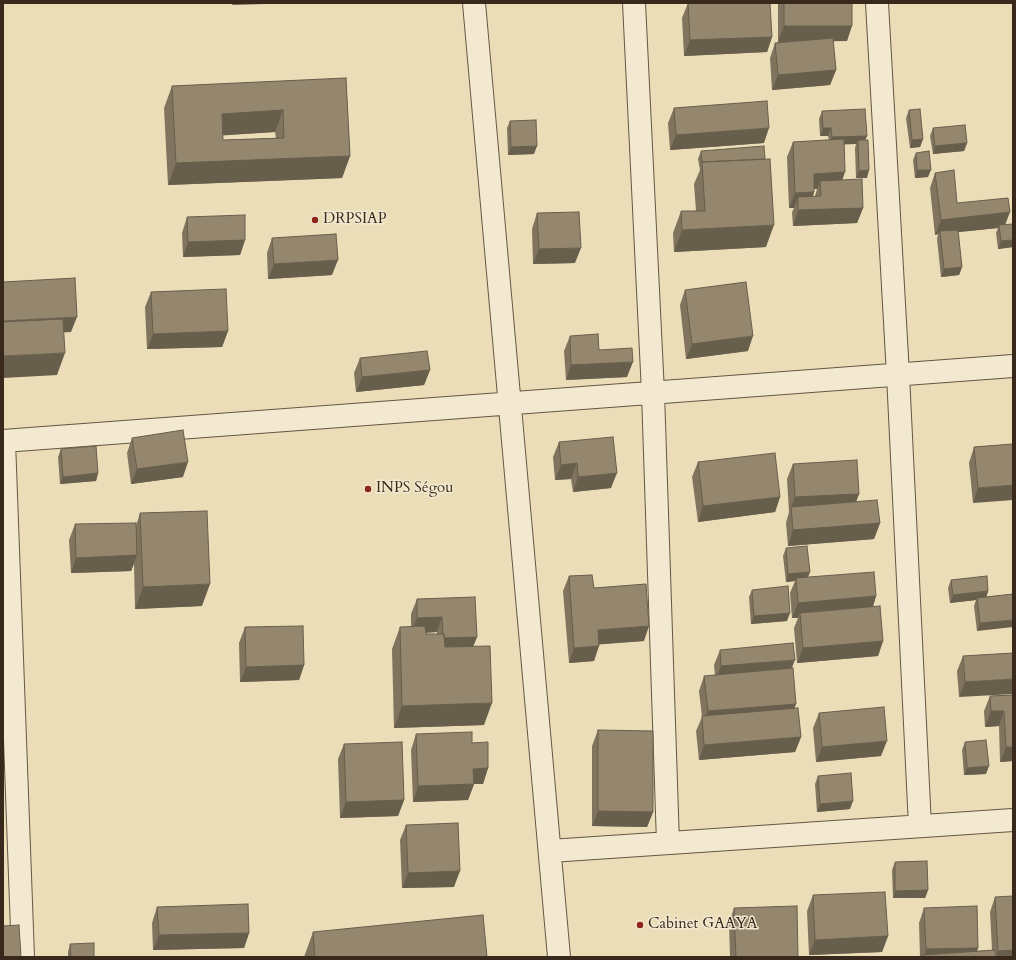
<!DOCTYPE html>
<html>
<head>
<meta charset="utf-8">
<style>
  body { margin:0 }
  #map { position:relative; width:1016px; height:960px; overflow:hidden; background:#ebddb7; font-family:Cardo,serif }
  canvas { display:block }
  .frame { position:absolute; inset:0; border:4px solid #38291c; pointer-events:none }
</style>
</head>
<body>
<div id="map">
<canvas width="1016" height="960"></canvas>
<div class="frame"></div>
</div>
<script>
const context = document.querySelector('canvas').getContext('2d');
context.lineJoin = 'round';
function shape(rows) {
  const path = new Path2D();
  for (const r of rows) {
    path.moveTo(r[0], r[1]);
    for (let i = 2; i < r.length; i += 2) path.lineTo(r[i], r[i + 1]);
  }
  return path;
}
function trace(path, color, width, dash) {
  context.strokeStyle = color;
  context.lineWidth = width;
  context.lineCap = dash ? 'butt' : 'round';
  context.setLineDash(dash || []);
  context.stroke(path);
}
function paint(path, color) {
  context.fillStyle = color;
  context.fill(path, 'evenodd');
}
function write(font, color, halo, rows, align = 'center') {
  context.font = font + ' Cardo,serif';
  context.lineWidth = 3;
  context.setLineDash([]);
  context.textBaseline = 'middle';
  context.strokeStyle = halo;
  context.fillStyle = color;
  for (const [text, x, y, turn = 0] of rows) {
    context.save();
    context.translate(x, y);
    context.rotate((+turn || 0) * Math.PI / 180);
    context.textAlign = isNaN(turn) ? turn : align;
    if (halo) context.strokeText(text, 0, 0);
    context.fillText(text, 0, 0);
    context.restore();
  }
}
const minor = shape([
  [474,3,559,957],
  [634,3,653,393,668,843],
  [877,3,898,375,920,826],
  [3,441,1013,366],
  [4,441,23,957],
  [550,851,1013,820]
]);
trace(minor, '#655643', 24);
trace(minor, '#f2e9d0', 22);
paint(shape([
  [688,3,772,37,767,52,684,56,682,18],
  [778,3,852,3,847,41,833,41,836,70,830,85,772,90,770,58,775,43,791,41,778,42],
  [346,78,350,156,342,178,168,185,164,108,172,86],
  [275,132,276,138,223,140,223,135],
  [674,108,764,143,670,150,668,123],
  [909,110,923,139,920,147,910,148,906,118],
  [822,111,867,136,865,140,867,178,856,178,855,148,856,144,844,144,842,180,863,208,857,223,793,226,792,212,794,208,789,208,787,157,793,142,829,140,828,136,820,136,819,119],
  [814,189,817,189,815,196,813,196,814,192],
  [510,121,534,154,508,155,507,128],
  [933,128,967,143,964,151,933,154,930,136],
  [701,151,766,247,674,252,673,233,681,211,696,211,694,184,700,170,698,159],
  [916,153,928,177,915,178,913,160],
  [935,173,957,203,1005,225,1013,224,1013,247,998,249,996,233,998,228,958,232,962,267,959,275,941,277,937,239,938,234,935,235,930,188],
  [537,213,575,263,533,264,532,229],
  [187,217,245,240,240,255,183,257,182,233],
  [272,238,332,275,268,279,267,253],
  [685,290,748,351,686,359,680,305],
  [151,292,228,331,222,347,147,349,145,307],
  [570,336,599,350,627,377,566,380,564,351],
  [360,358,430,370,424,385,356,392,354,373],
  [132,438,183,477,131,484,127,453],
  [559,442,611,488,573,492,571,479,555,480,553,457],
  [1013,444,973,503,969,463,974,447],
  [61,449,98,473,96,481,60,484,58,457],
  [698,462,780,497,775,512,698,522,692,477],
  [793,464,859,494,856,502,880,523,874,539,788,546,786,523,789,512,787,479],
  [140,513,202,606,135,609,134,564,131,571,71,573,69,540,75,524,136,526],
  [786,548,808,577,876,596,873,607,883,641,878,656,797,663,794,628,798,618,792,618,790,593,795,581,786,582,783,556],
  [569,576,594,588,644,641,599,644,594,661,569,663,563,591],
  [951,580,988,591,986,597,1013,594,977,631,974,606,976,600,950,603,948,588],
  [752,590,787,621,751,624,749,597],
  [417,599,477,637,473,646,484,725,394,728,392,649,400,627,411,627,411,614],
  [437,632,437,634,426,634,426,633],
  [245,627,304,665,299,680,240,682,239,643],
  [720,650,792,668,795,708,801,737,795,752,699,760,696,731,702,717,699,691,704,676,715,675,714,665],
  [1013,653,959,697,957,671,963,656],
  [1013,695,1013,761,1000,762,999,726,985,727,984,711,990,696],
  [819,713,881,756,816,762,813,728],
  [598,730,653,812,647,827,592,826,592,746],
  [416,734,472,743,488,768,483,784,474,784,468,800,413,802,411,750],
  [965,742,986,774,964,775,962,750],
  [344,744,404,800,398,816,340,818,338,759],
  [818,776,850,809,817,812,815,784],
  [406,825,454,887,402,888,400,840],
  [895,862,928,890,925,898,893,898,892,870],
  [813,895,888,936,882,952,809,955,807,911],
  [995,897,1013,957,920,957,919,923,924,908,978,948,977,951,992,950,990,912],
  [157,907,249,933,244,948,153,950,152,923],
  [734,908,798,957,730,957,729,923],
  [313,932,487,957,304,957],
  [70,944,94,957,68,957,68,952]
]), '#80745e');
paint(shape([
  [233,3,265,3,265,4,232,5],
  [784,26,852,26,847,41,778,42],
  [772,37,767,52,684,56,690,40],
  [836,70,830,85,772,90,778,75],
  [283,110,275,132,214,136,222,114],
  [769,128,764,143,670,150,676,135],
  [823,128,831,128,828,136,820,136],
  [867,136,864,143,858,140,856,144,829,145,832,137],
  [923,139,920,147,910,148,912,140],
  [967,143,964,151,933,154,935,146],
  [537,146,534,154,508,155,511,147],
  [350,156,342,178,168,185,176,163],
  [869,170,867,178,856,178,859,171],
  [917,170,931,170,928,177,915,178],
  [845,172,840,187,820,181,817,189,808,189,814,174],
  [814,192,809,207,798,197,794,208,789,208,795,193],
  [863,208,857,223,793,226,798,210],
  [1010,212,1004,228,999,225,998,228,940,234,940,231,938,234,935,235,941,220],
  [774,225,766,247,674,252,682,230],
  [245,240,240,255,183,257,188,242],
  [1013,240,1013,247,998,249,1001,241],
  [581,248,575,263,533,264,539,249],
  [338,260,332,275,268,279,274,264],
  [962,267,959,275,941,277,944,269],
  [77,317,71,332,3,336,3,321],
  [228,331,222,347,147,349,153,334],
  [753,336,748,351,686,359,692,344],
  [65,353,57,375,3,378,3,356],
  [633,362,627,377,566,380,571,365],
  [430,370,424,385,356,392,362,377],
  [188,462,183,477,131,484,137,469],
  [577,463,571,479,555,480,561,465],
  [98,473,96,481,60,484,63,477],
  [617,473,611,488,573,492,578,477],
  [1013,485,1013,500,973,503,978,488],
  [859,494,853,509,791,508,795,497],
  [780,497,775,512,698,522,703,506],
  [880,523,874,539,788,546,793,530],
  [137,555,131,571,71,573,76,558],
  [810,572,807,580,796,578,795,581,786,582,788,574],
  [210,584,202,606,135,609,143,587],
  [988,591,986,599,977,598,976,600,950,603,953,595],
  [876,596,871,612,800,613,798,618,792,618,798,603],
  [790,613,787,621,751,624,754,616],
  [442,617,437,632,411,633,417,618],
  [1013,620,1013,627,977,631,980,623],
  [649,626,644,641,592,645,598,630],
  [477,637,471,652,438,653,443,638],
  [883,641,878,656,797,663,803,648],
  [599,646,594,661,569,663,574,648],
  [795,660,789,675,715,681,721,666],
  [304,665,299,680,240,682,246,667],
  [1013,679,1013,694,959,697,965,682],
  [492,703,484,725,394,728,402,706],
  [796,704,791,719,702,727,708,711],
  [991,711,1004,711,999,726,985,727],
  [801,737,795,752,699,760,704,745],
  [887,741,881,756,816,762,822,747],
  [1006,747,1013,747,1013,761,1000,762],
  [989,766,986,774,964,775,967,768],
  [488,768,483,784,467,784,473,769],
  [474,784,468,800,413,802,418,786],
  [404,800,398,816,340,818,346,802],
  [853,801,850,809,817,812,820,804],
  [598,811,653,812,647,827,592,826],
  [460,871,454,887,402,888,408,873],
  [928,890,925,898,893,898,895,891],
  [249,933,244,948,153,950,159,935],
  [888,936,882,952,809,955,815,940],
  [978,948,975,957,924,957,926,949],
  [1013,950,1013,957,996,957,998,951]
]), '#685e4c');
const building = shape([
  [688,3,770,3,772,37,690,40,688,3],
  [784,3,852,3,852,26,784,26,784,3],
  [833,38,836,70,778,75,775,43,833,38],
  [346,78,350,156,176,163,172,86,346,78],
  [283,110,284,138,223,140,222,114,283,110],
  [767,101,769,128,676,135,674,108,767,101],
  [865,109,867,136,832,137,831,128,823,128,822,111,865,109],
  [920,109,923,139,912,140,909,110,920,109],
  [536,120,537,146,511,147,510,121,536,120],
  [965,125,967,143,935,146,933,128,965,125],
  [844,139,845,172,814,174,814,192,795,193,793,142,844,139],
  [858,140,868,140,869,170,859,171,858,140],
  [764,146,765,159,702,162,701,151,764,146],
  [929,151,931,170,917,170,916,153,929,151],
  [770,159,774,225,682,230,681,211,705,211,702,162,770,159],
  [954,170,957,203,1008,198,1010,212,941,220,935,173,954,170],
  [862,179,863,208,798,210,798,197,821,196,820,181,862,179],
  [579,212,581,248,539,249,537,213,579,212],
  [245,215,245,240,188,242,187,217,245,215],
  [1013,224,1013,240,1001,241,999,225,1013,224],
  [958,230,962,267,944,269,940,231,958,230],
  [336,234,338,260,274,264,272,238,336,234],
  [75,278,77,317,3,321,3,282,75,278],
  [746,282,753,336,692,344,685,290,746,282],
  [226,289,228,331,153,334,151,292,226,289],
  [63,319,65,353,3,356,3,322,63,319],
  [598,334,599,350,632,348,633,362,571,365,570,336,598,334],
  [427,351,430,370,362,377,360,358,427,351],
  [183,430,188,462,137,469,132,438,183,430],
  [613,437,617,473,578,477,577,463,561,465,559,442,613,437],
  [1013,444,1013,485,978,488,974,447,1013,444],
  [96,446,98,473,63,477,61,449,96,446],
  [775,453,780,497,703,506,698,462,775,453],
  [857,460,859,494,795,497,793,464,857,460],
  [877,500,880,523,793,530,791,507,877,500],
  [207,511,210,584,143,587,140,513,207,511],
  [136,523,137,555,76,558,75,524,136,523],
  [807,546,810,572,788,574,786,548,807,546],
  [874,572,876,596,798,603,796,578,874,572],
  [592,575,594,588,646,584,649,626,598,630,599,646,574,648,569,576,592,575],
  [987,576,988,591,953,595,951,580,987,576],
  [788,586,790,613,754,616,752,590,788,586],
  [1013,594,1013,620,980,623,977,598,1013,594],
  [475,597,477,637,444,638,444,634,443,634,442,617,417,618,417,599,475,597],
  [880,606,883,641,803,648,800,613,880,606],
  [303,626,304,665,246,667,245,627,303,626],
  [425,626,426,634,444,634,445,647,490,646,492,703,402,706,400,627,425,626],
  [793,643,795,660,721,666,720,650,793,643],
  [1013,653,1013,679,965,682,963,656,1013,653],
  [793,668,796,704,708,711,704,676,793,668],
  [1013,695,1013,747,1006,747,1004,711,991,711,990,696,1013,695],
  [884,707,887,741,822,747,819,713,884,707],
  [798,708,801,737,704,745,702,716,798,708],
  [598,730,653,731,653,812,598,811,598,730],
  [472,732,472,743,488,742,488,768,473,769,474,784,418,786,416,734,472,732],
  [986,740,989,766,967,768,965,742,986,740],
  [402,742,404,800,346,802,344,744,402,742],
  [851,773,853,801,820,804,818,776,851,773],
  [458,823,460,871,408,873,406,825,458,823],
  [927,861,928,890,895,891,895,862,927,861],
  [885,892,888,936,815,940,813,895,885,892],
  [1013,896,1013,950,998,951,995,897,1013,896],
  [248,904,249,933,159,935,157,907,248,904],
  [797,906,798,957,736,957,734,908,797,906],
  [977,906,978,948,926,949,924,908,977,906],
  [483,915,487,957,315,957,313,932,483,915],
  [19,925,21,957,3,957,3,926,19,925],
  [94,943,94,957,71,957,70,944,94,943],
  [995,950,996,957,922,957,922,955,995,950]
]);
paint(building, '#95876d');
trace(building, '#685e4c', 1);
for (const [x, y, r, color] of [
  [315,220,4,"#8f2418"],
  [368,489,4,"#8f2418"],
  [640,925,4,"#8f2418"]
]) {
  const dot = new Path2D();
  dot.arc(x, y, r, 0, 2 * Math.PI);
  context.fillStyle = color;
  context.fill(dot);
  trace(dot, '#f2e9d0', 1.5);
}
write('15px', '#38291c', '#f2e9d0', [
  ["DRPSIAP",323,220],
  ["INPS Ségou",376,489],
  ["Cabinet GAAYA",648,925]
], 'left');
</script>
</body>
</html>
